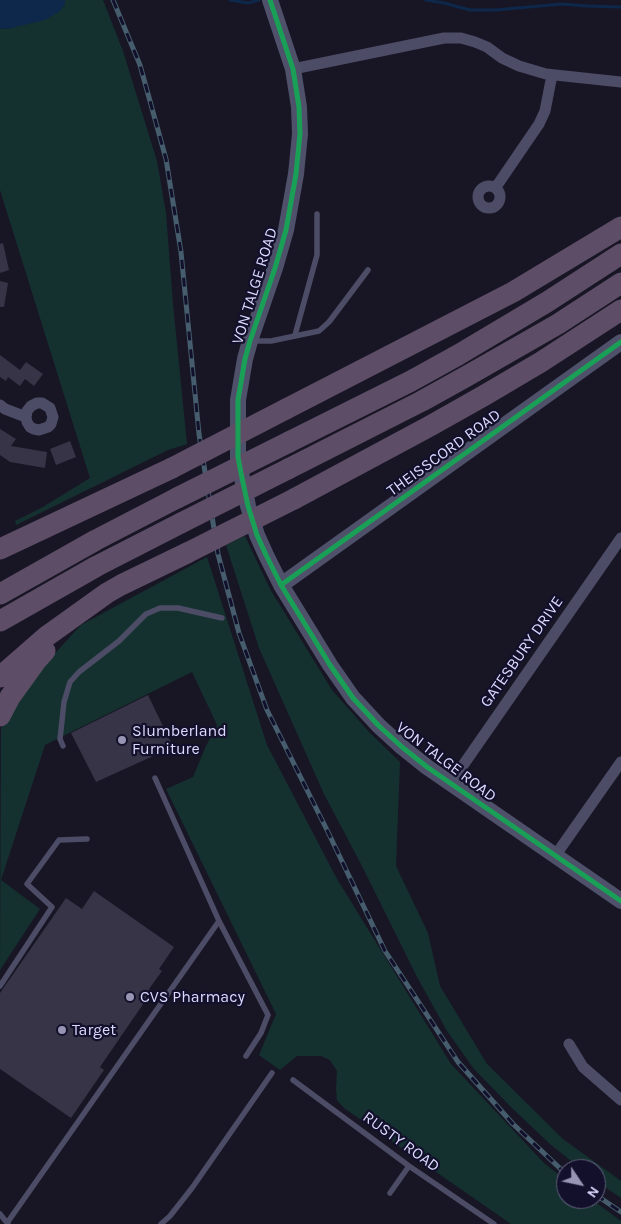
<!DOCTYPE html>
<html>
<head>
<meta charset="utf-8">
<style>
  body { margin:0 }
  #map { position:relative; width:621px; height:1224px; overflow:hidden; background:#181625; font-family:Karla,sans-serif }
  canvas { display:block }
  .north { position:absolute; left:556px; top:1159px; width:50px; height:50px; box-sizing:border-box; background:#13102b; border:1px solid #636180; border-radius:50%; rotate:124deg; font-size:14px; font-weight:700; line-height:20px; text-align:center; color:#dbdaff }
  .north::after { content:''; display:block; margin:auto; width:18px; height:22px; background:#9795b3; clip-path:polygon(50% 0,100% 100%,50% 72%,0 100%) }
</style>
</head>
<body>
<div id="map">
<canvas width="621" height="1224"></canvas>
<div class="north">N</div>
</div>
<script>
const context = document.querySelector('canvas').getContext('2d');
context.lineJoin = 'round';
function paint(path, color) {
  context.fillStyle = color;
  context.fill(path, 'evenodd');
}
function shape(rows) {
  const path = new Path2D();
  for (const r of rows) {
    if (r.length === 3) {
      path.moveTo(r[0] + r[2], r[1]);
      path.arc(r[0], r[1], r[2], 0, 2 * Math.PI);
      continue;
    }
    path.moveTo(r[0], r[1]);
    for (let i = 2; i < r.length; i += 2) path.lineTo(r[i], r[i + 1]);
  }
  return path;
}
function trace(path, color, width, dash) {
  context.strokeStyle = color;
  context.lineWidth = width;
  context.lineCap = dash ? 'butt' : 'round';
  context.setLineDash(dash || []);
  context.stroke(path);
}
function write(font, color, halo, rows, align = 'center') {
  context.font = font + ' Karla,sans-serif';
  context.lineWidth = 4.5;
  context.setLineDash([]);
  context.textBaseline = 'middle';
  context.strokeStyle = halo;
  context.fillStyle = color;
  for (const [text, x, y, turn = 0] of rows) {
    context.save();
    context.translate(x, y);
    context.rotate((+turn || 0) * Math.PI / 180);
    context.textAlign = isNaN(turn) ? turn : align;
    if (halo) context.strokeText(text, 0, 0);
    context.fillText(text, 0, 0);
    context.restore();
  }
}
paint(shape([
  [65,0,103,0,123,51,157,161,166,213,173,304,187,444,168,450,16,525,15,521,43,507,90,478,0,190,0,29,12,28,65,4],
  [245,536,270,589,332,690,369,732,400,762,396,866,428,933,440,986,487,1064,563,1139,621,1181,621,1198,596,1181,596,1169,581,1169,550,1144,512,1108,474,1069,447,1031,417,977,363,868,324,794,259,648,226,545],
  [207,557,267,745,337,879,451,1064,545,1164,566,1180,566,1199,591,1199,621,1221,621,1224,511,1224,344,1108,337,1100,336,1089,337,1071,330,1060,321,1056,297,1056,280,1070,259,1055,276,1014,166,789,193,777,206,746,217,725,192,672,45,745,1,880,40,909,0,970,1,728,25,686,81,625]
]), '#14312f');
paint(shape([
  [0,0,65,0,65,4,60,11,45,20,12,28,0,29]
]), '#0d284a');
trace(shape([
  [230,0,248,3,259,0],
  [426,0,444,3,470,10,495,10,562,4,587,6,621,7]
]), '#0d284a', 3);
paint(shape([
  [3,243,9,270,0,273,0,244],
  [0,281,8,283,4,307,0,307],
  [0,355,20,370,26,362,43,374,34,386,25,379,20,386,8,377,6,381,0,377],
  [0,429,16,439,11,446,47,452,45,468,10,462,0,455],
  [70,441,76,457,56,465,50,449],
  [148,695,173,747,96,782,71,733],
  [94,891,174,947,159,969,162,971,149,989,152,991,100,1067,104,1070,71,1118,0,1069,0,993,66,898,82,909]
]), '#363446');
trace(shape([
  [295,335,317,255,317,214],
  [251,341,271,341,319,331,329,322,368,270],
  [63,746,60,739,64,702,70,682,79,672,119,641,146,614,160,608,178,608,222,618],
  [155,778,219,921,268,1015,261,1033,246,1056],
  [0,986,52,907,27,884,59,840,87,839],
  [293,1080,409,1166,494,1224],
  [390,1193,409,1166],
  [0,1214,8,1224],
  [7,1223,219,921],
  [161,1224,170,1216,192,1188,272,1073]
]), '#4c4c66', 5.5);
trace(shape([
  [293,69,444,38,461,38,475,42,487,47,502,58,519,66,546,74,621,82],
  [489,197,11],
  [496,187,539,124,545,111,552,75],
  [0,405,5,409,26,417,27,422,30,427,34,429,39,430,48,427,51,424,53,417,50,408,42,403,37,403,31,406,27,411,26,417],
  [450,784,621,538],
  [555,856,621,762],
  [569,1044,583,1067,621,1100]
]), '#4c4c66', 11);
trace(shape([
  [270,0,293,69,299,107,300,134,296,174,286,230,275,268,250,341,245,359,238,400,238,457,241,473,248,506,257,535,266,555,281,585,330,665,353,698,379,726,402,747,427,767,621,901],
  [281,585,621,342]
]), '#4f516b', 16);
trace(shape([
  [286,409,513,292,621,227],
  [289,442,411,381,458,355,547,302,621,254],
  [288,469,422,401,467,376,558,324,621,283],
  [294,499,430,426,485,395,541,362,621,310],
  [0,549,172,468],
  [0,594,96,540,177,498],
  [0,621,97,566,181,523],
  [0,677,47,636,107,593,121,585,187,553],
  [0,716,10,697,36,661,45,651]
]), '#5e4d66', 21);
const rail = shape([
  [113,0,140,65,166,159,181,252,199,434,218,554,239,633,267,710,327,830,385,951,458,1062,513,1124,566,1174],
  [596,1195,621,1212]
]);
trace(rail, '#455d6d', 5);
trace(rail, '#13102b', 3, [9]);
trace(shape([
  [172,468,286,409],
  [177,498,289,442],
  [181,523,288,469],
  [187,553,294,499]
]), '#5e4d66', 21);
trace(shape([
  [270,0,293,69,299,107,300,134,296,174,286,230,275,268,250,341,245,359,238,400,238,457,241,473,248,506,257,535,266,555,281,585,330,665,353,698,379,726,402,747,427,767,621,901],
  [281,585,621,342]
]), '#1a9f57', 5);
for (const [x, y, r, color] of [
  [122,740,5,"#9795b3"],
  [130,997,5,"#9795b3"],
  [62,1030,5,"#9795b3"]
]) {
  const dot = new Path2D();
  dot.arc(x, y, r, 0, 2 * Math.PI);
  context.fillStyle = color;
  context.fill(dot);
  trace(dot, '#13102b', 2);
}
write('16px', '#dbdaff', '#13102b', [
  ["VON TALGE ROAD",255,286,-73],
  ["THEISSCORD ROAD",444,453,-36],
  ["GATESBURY DRIVE",522,652,-55],
  ["VON TALGE ROAD",446,762,37],
  ["RUSTY ROAD",401,1142,36]
]);
write('16px', '#dbdaff', '#13102b', [
  ["Slumberland",132,731],
  ["Furniture",132,749],
  ["CVS Pharmacy",140,997],
  ["Target",72,1030]
], 'left');
</script>
</body>
</html>
